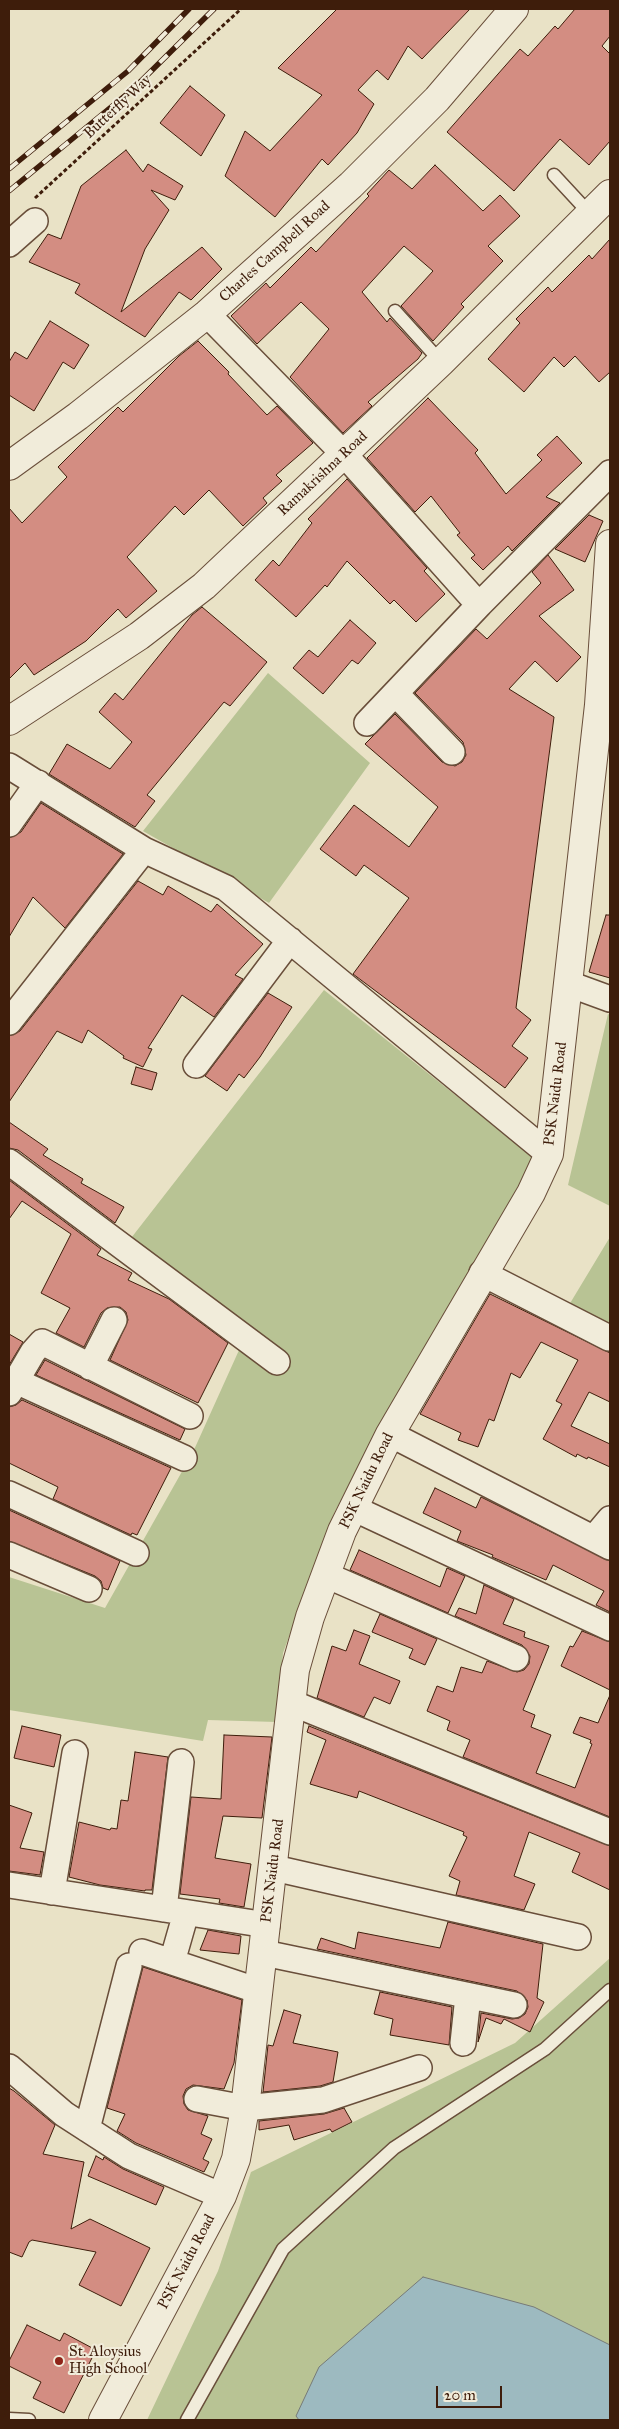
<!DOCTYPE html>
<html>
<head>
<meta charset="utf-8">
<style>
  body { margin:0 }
  #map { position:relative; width:619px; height:2429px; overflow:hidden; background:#e9e2c6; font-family:"IM FELL Great Primer",serif }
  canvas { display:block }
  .frame { position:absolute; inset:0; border:10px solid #3e1d0b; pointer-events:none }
  .scale { position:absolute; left:436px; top:2386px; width:66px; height:22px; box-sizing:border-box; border:2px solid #3e1d0b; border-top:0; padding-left:6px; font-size:15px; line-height:18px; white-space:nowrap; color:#3e1d0b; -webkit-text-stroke:4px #f1ecda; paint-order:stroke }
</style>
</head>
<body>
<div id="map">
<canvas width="619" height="2429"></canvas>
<div class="frame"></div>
<div class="scale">20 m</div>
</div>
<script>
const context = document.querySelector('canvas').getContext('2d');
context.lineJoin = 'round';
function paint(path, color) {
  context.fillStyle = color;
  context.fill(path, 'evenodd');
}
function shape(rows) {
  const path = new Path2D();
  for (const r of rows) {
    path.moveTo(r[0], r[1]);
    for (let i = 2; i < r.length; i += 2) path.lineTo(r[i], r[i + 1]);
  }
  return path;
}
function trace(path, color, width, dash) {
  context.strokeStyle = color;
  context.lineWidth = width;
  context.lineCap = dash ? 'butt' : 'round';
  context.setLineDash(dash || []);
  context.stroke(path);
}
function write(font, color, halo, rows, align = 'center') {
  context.font = font + ' "IM FELL Great Primer",serif';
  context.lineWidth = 4;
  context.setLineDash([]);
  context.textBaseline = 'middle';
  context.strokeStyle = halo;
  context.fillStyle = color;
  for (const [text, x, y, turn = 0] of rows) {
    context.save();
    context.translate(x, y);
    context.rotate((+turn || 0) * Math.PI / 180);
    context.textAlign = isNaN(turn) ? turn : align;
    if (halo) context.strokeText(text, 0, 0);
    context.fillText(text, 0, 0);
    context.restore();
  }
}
paint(shape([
  [268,673,370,763,269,903,143,831],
  [324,990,534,1158,335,1511,283,1653,277,1722,208,1720,203,1741,9,1710,9,1577,105,1608,193,1452,249,1328,128,1242],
  [608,1014,610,1015,610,1206,568,1185],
  [610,1237,610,1327,569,1305],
  [610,1958,610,2420,147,2420,218,2271,251,2172,515,2043]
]), '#b8c394');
const water = shape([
  [423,2277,534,2307,610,2345,610,2420,299,2420,296,2416,319,2367,423,2277]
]);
paint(water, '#9dbac0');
trace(water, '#777b78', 1);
const building = shape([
  [337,9,470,9,422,59,408,46,388,80,377,70,358,90,374,104,357,133,328,165,322,159,275,217,225,176,245,131,270,151,322,95,278,68,337,9],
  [575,9,610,9,610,36,602,46,610,54,610,141,589,165,560,139,514,191,447,132,520,49,528,56,555,26,558,29,575,9],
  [190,86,225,115,201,156,160,123,190,86],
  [126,150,143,172,148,164,183,186,175,200,151,190,169,210,145,249,121,312,202,247,222,269,191,300,179,292,145,337,75,293,80,284,29,262,48,234,61,239,81,186,126,150],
  [435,165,483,211,500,195,520,216,488,246,503,261,461,304,464,307,433,341,401,306,433,271,404,246,362,292,387,322,390,318,422,353,418,359,368,402,372,406,343,433,290,377,329,329,301,302,257,344,231,316,266,283,270,288,311,247,316,252,369,196,367,194,389,170,412,189,435,165],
  [610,239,610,372,599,382,575,356,564,367,554,357,524,392,488,359,520,323,516,319,548,287,552,292,589,255,592,259,610,239],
  [50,321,89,345,74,369,63,362,34,411,9,395,9,362,15,352,27,359,50,321],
  [198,341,229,372,228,374,267,415,277,406,313,443,276,475,282,481,263,498,267,503,243,526,209,490,184,515,175,506,127,557,157,591,126,618,118,609,86,641,34,675,25,663,9,679,9,508,22,523,67,477,58,467,118,407,123,412,179,356,198,341],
  [428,398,478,450,475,453,506,494,542,460,537,455,557,436,582,463,546,497,560,503,512,551,508,546,483,570,471,558,475,555,457,535,460,533,431,496,415,512,367,458,428,398],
  [347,479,427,568,424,571,445,594,416,622,394,600,390,604,347,561,327,587,325,585,296,617,255,580,273,560,279,566,312,523,308,519,347,479],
  [589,515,603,521,585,562,555,549,589,515],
  [548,555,574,590,539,616,581,657,557,682,535,661,509,689,554,717,516,1008,531,1020,512,1046,528,1058,505,1088,353,974,409,898,364,865,356,876,320,849,354,805,409,847,438,807,365,744,395,714,442,762,455,766,462,762,466,755,463,742,415,693,476,629,487,639,541,583,532,572,548,555],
  [202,607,267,662,230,706,224,702,147,795,155,801,135,827,49,774,67,744,110,769,132,742,99,712,115,693,123,700,192,615,202,607],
  [350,620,376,643,358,664,352,660,323,694,293,668,309,650,318,657,350,620],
  [41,803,123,854,65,928,33,897,9,937,9,838,21,832,41,803],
  [138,881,163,895,168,886,211,912,217,904,263,944,235,975,243,979,214,1017,182,995,148,1048,152,1049,143,1067,123,1058,124,1056,88,1030,82,1043,57,1031,9,1102,9,1036,20,1031,138,881],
  [606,915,610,915,610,978,589,972,606,915],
  [268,993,292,1007,260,1057,244,1078,239,1074,227,1091,205,1076,268,993],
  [136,1067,157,1073,152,1090,131,1084,136,1067],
  [9,1122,48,1149,43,1155,83,1179,81,1183,124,1207,115,1223,18,1150,9,1148,9,1122],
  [9,1180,101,1249,97,1255,132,1273,128,1280,169,1299,228,1343,198,1403,110,1360,128,1320,126,1312,120,1307,107,1308,101,1313,84,1347,56,1333,70,1308,41,1293,71,1234,22,1201,9,1219,9,1180],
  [490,1294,610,1353,610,1402,589,1392,571,1426,610,1444,610,1467,588,1457,587,1459,577,1454,576,1457,543,1439,562,1404,556,1401,578,1360,541,1342,520,1378,511,1373,494,1421,489,1419,478,1447,458,1440,461,1433,420,1414,490,1294],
  [9,1334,23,1342,9,1365,9,1334],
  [45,1360,185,1429,180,1440,36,1375,45,1360],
  [22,1400,171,1468,137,1535,132,1533,131,1535,53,1499,58,1487,9,1463,9,1407,16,1405,22,1400],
  [435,1488,476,1508,481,1497,610,1561,610,1612,596,1605,604,1591,553,1565,546,1580,492,1557,493,1555,457,1541,461,1531,423,1513,435,1488],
  [9,1510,120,1561,108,1590,103,1588,101,1581,95,1576,9,1541,9,1510],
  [359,1550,440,1587,447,1568,465,1576,448,1613,350,1570,359,1550],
  [484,1585,514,1599,503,1624,525,1632,524,1637,549,1646,523,1710,535,1715,531,1727,551,1735,536,1773,575,1788,592,1744,590,1743,591,1740,573,1733,580,1717,598,1723,610,1695,610,1817,463,1757,470,1740,447,1730,450,1721,427,1711,437,1686,453,1692,461,1667,482,1673,487,1661,517,1672,524,1670,529,1664,530,1656,522,1645,455,1616,459,1608,476,1614,484,1585],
  [380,1614,437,1639,425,1665,409,1658,413,1649,372,1632,380,1614],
  [354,1630,370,1636,359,1664,400,1681,390,1704,374,1697,364,1717,317,1698,332,1646,346,1651,354,1630],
  [582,1631,610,1642,610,1690,561,1666,570,1646,573,1647,582,1631],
  [22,1726,61,1735,54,1767,14,1758,22,1726],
  [309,1726,610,1846,610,1890,572,1872,580,1853,529,1832,514,1876,535,1884,524,1910,456,1895,460,1881,449,1876,467,1837,463,1835,464,1832,359,1791,357,1798,310,1784,326,1740,307,1732,309,1726],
  [224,1735,272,1737,262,1818,223,1816,215,1858,251,1864,244,1907,219,1903,220,1899,180,1894,191,1797,221,1799,224,1735],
  [135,1752,168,1757,152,1890,145,1890,145,1891,100,1885,69,1877,79,1822,110,1830,111,1828,117,1829,121,1800,128,1801,135,1752],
  [9,1805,32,1813,20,1848,44,1852,40,1875,9,1871,9,1805],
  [448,1922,543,1944,537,1998,544,2002,530,2032,504,2019,501,2024,486,2018,478,2042,481,2013,512,2019,519,2018,525,2014,528,2007,527,2000,517,1991,317,1949,321,1938,355,1949,358,1932,440,1948,448,1922],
  [208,1930,241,1936,239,1954,200,1950,208,1930],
  [143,1967,242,2000,234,2063,224,2089,193,2085,186,2089,183,2096,184,2104,188,2110,208,2116,201,2134,212,2139,203,2159,209,2162,204,2172,136,2143,117,2131,125,2114,107,2108,143,1967],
  [380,1992,452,2007,449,2045,390,2035,393,2019,374,2014,380,1992],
  [284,2010,301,2015,293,2043,338,2052,333,2082,320,2086,263,2092,268,2045,273,2046,284,2010],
  [9,2088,14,2091,55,2125,43,2154,84,2162,71,2229,90,2219,150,2248,121,2306,79,2285,96,2252,32,2240,29,2242,22,2257,9,2252,9,2088],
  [344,2108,352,2122,332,2132,330,2129,294,2140,289,2125,259,2130,259,2121,324,2114,344,2108],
  [96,2156,103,2160,104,2157,123,2169,164,2187,156,2205,88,2176,96,2156],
  [27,2325,60,2341,64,2333,96,2350,64,2413,33,2398,41,2382,9,2366,9,2361,27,2325]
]);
paint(building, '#d38d82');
trace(building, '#3e1d0b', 1);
const service = shape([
  [554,175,591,215],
  [395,311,441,362],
  [9,2419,29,2420],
  [187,2420,283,2249,394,2148,545,2049,610,1990]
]);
const minor = shape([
  [9,244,35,221],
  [207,314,344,454,479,605,367,723],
  [479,605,610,473],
  [396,694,452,752],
  [9,766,144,850,226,888,549,1154],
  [9,824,38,783],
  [569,984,610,999],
  [9,1022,144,850],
  [196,1065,290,940],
  [9,1162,277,1362],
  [482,1273,609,1338],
  [90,1367,114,1320],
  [16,1381,184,1458],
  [9,1393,33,1352,42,1342,190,1416],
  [390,1434,610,1547],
  [9,1494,136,1553],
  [353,1508,610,1628],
  [594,1538,610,1519],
  [9,1555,89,1589],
  [326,1575,516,1658],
  [292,1703,610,1832],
  [274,1868,578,1937],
  [9,1885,267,1925],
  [52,1892,75,1753],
  [164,1909,181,1762],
  [142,1952,259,1991],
  [264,1953,514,2005],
  [172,1962,186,1913],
  [463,2043,468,1996],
  [9,2067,64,2114,129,2156,222,2196],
  [197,2099,245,2108,323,2100,419,2068],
  [87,2129,129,1966]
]);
const tertiary = shape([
  [9,466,78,416,207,314,351,185,437,99,514,9],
  [9,721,139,636,204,586,441,362,610,194],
  [103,2420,222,2196,236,2159,245,2108,295,1670,310,1617,342,1531,390,1434,531,1193,549,1154,599,705,610,544]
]);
trace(service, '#694e3a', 15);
trace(minor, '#694e3a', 28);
trace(tertiary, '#694e3a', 30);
trace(shape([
  [35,198,241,9]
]), '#3e1d0b', 3, [4, 2.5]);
trace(service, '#f1ecda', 12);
trace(minor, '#f1ecda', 25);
trace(tertiary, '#f1ecda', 28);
const rail = shape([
  [9,169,128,71,189,9],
  [9,191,133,89,214,9]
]);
trace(rail, '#3e1d0b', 5.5);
trace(rail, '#f1ecda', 4, [11]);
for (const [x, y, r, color] of [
  [59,2361,5,"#8f2418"]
]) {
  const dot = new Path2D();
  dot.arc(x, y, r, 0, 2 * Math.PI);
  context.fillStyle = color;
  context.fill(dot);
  trace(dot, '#f1ecda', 2);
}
write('15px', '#3e1d0b', '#f1ecda', [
  ["Butterfly Way",118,107,-43],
  ["Charles Campbell Road",275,252,-42],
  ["Ramakrishna Road",323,474,-43],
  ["PSK Naidu Road",556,1094,-83],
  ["PSK Naidu Road",367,1481,-64],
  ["PSK Naidu Road",273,1871,-83],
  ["PSK Naidu Road",187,2262,-62]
]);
write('15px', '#3e1d0b', '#f1ecda', [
  ["St. Aloysius",69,2352],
  ["High School",69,2369]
], 'left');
</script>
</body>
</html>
